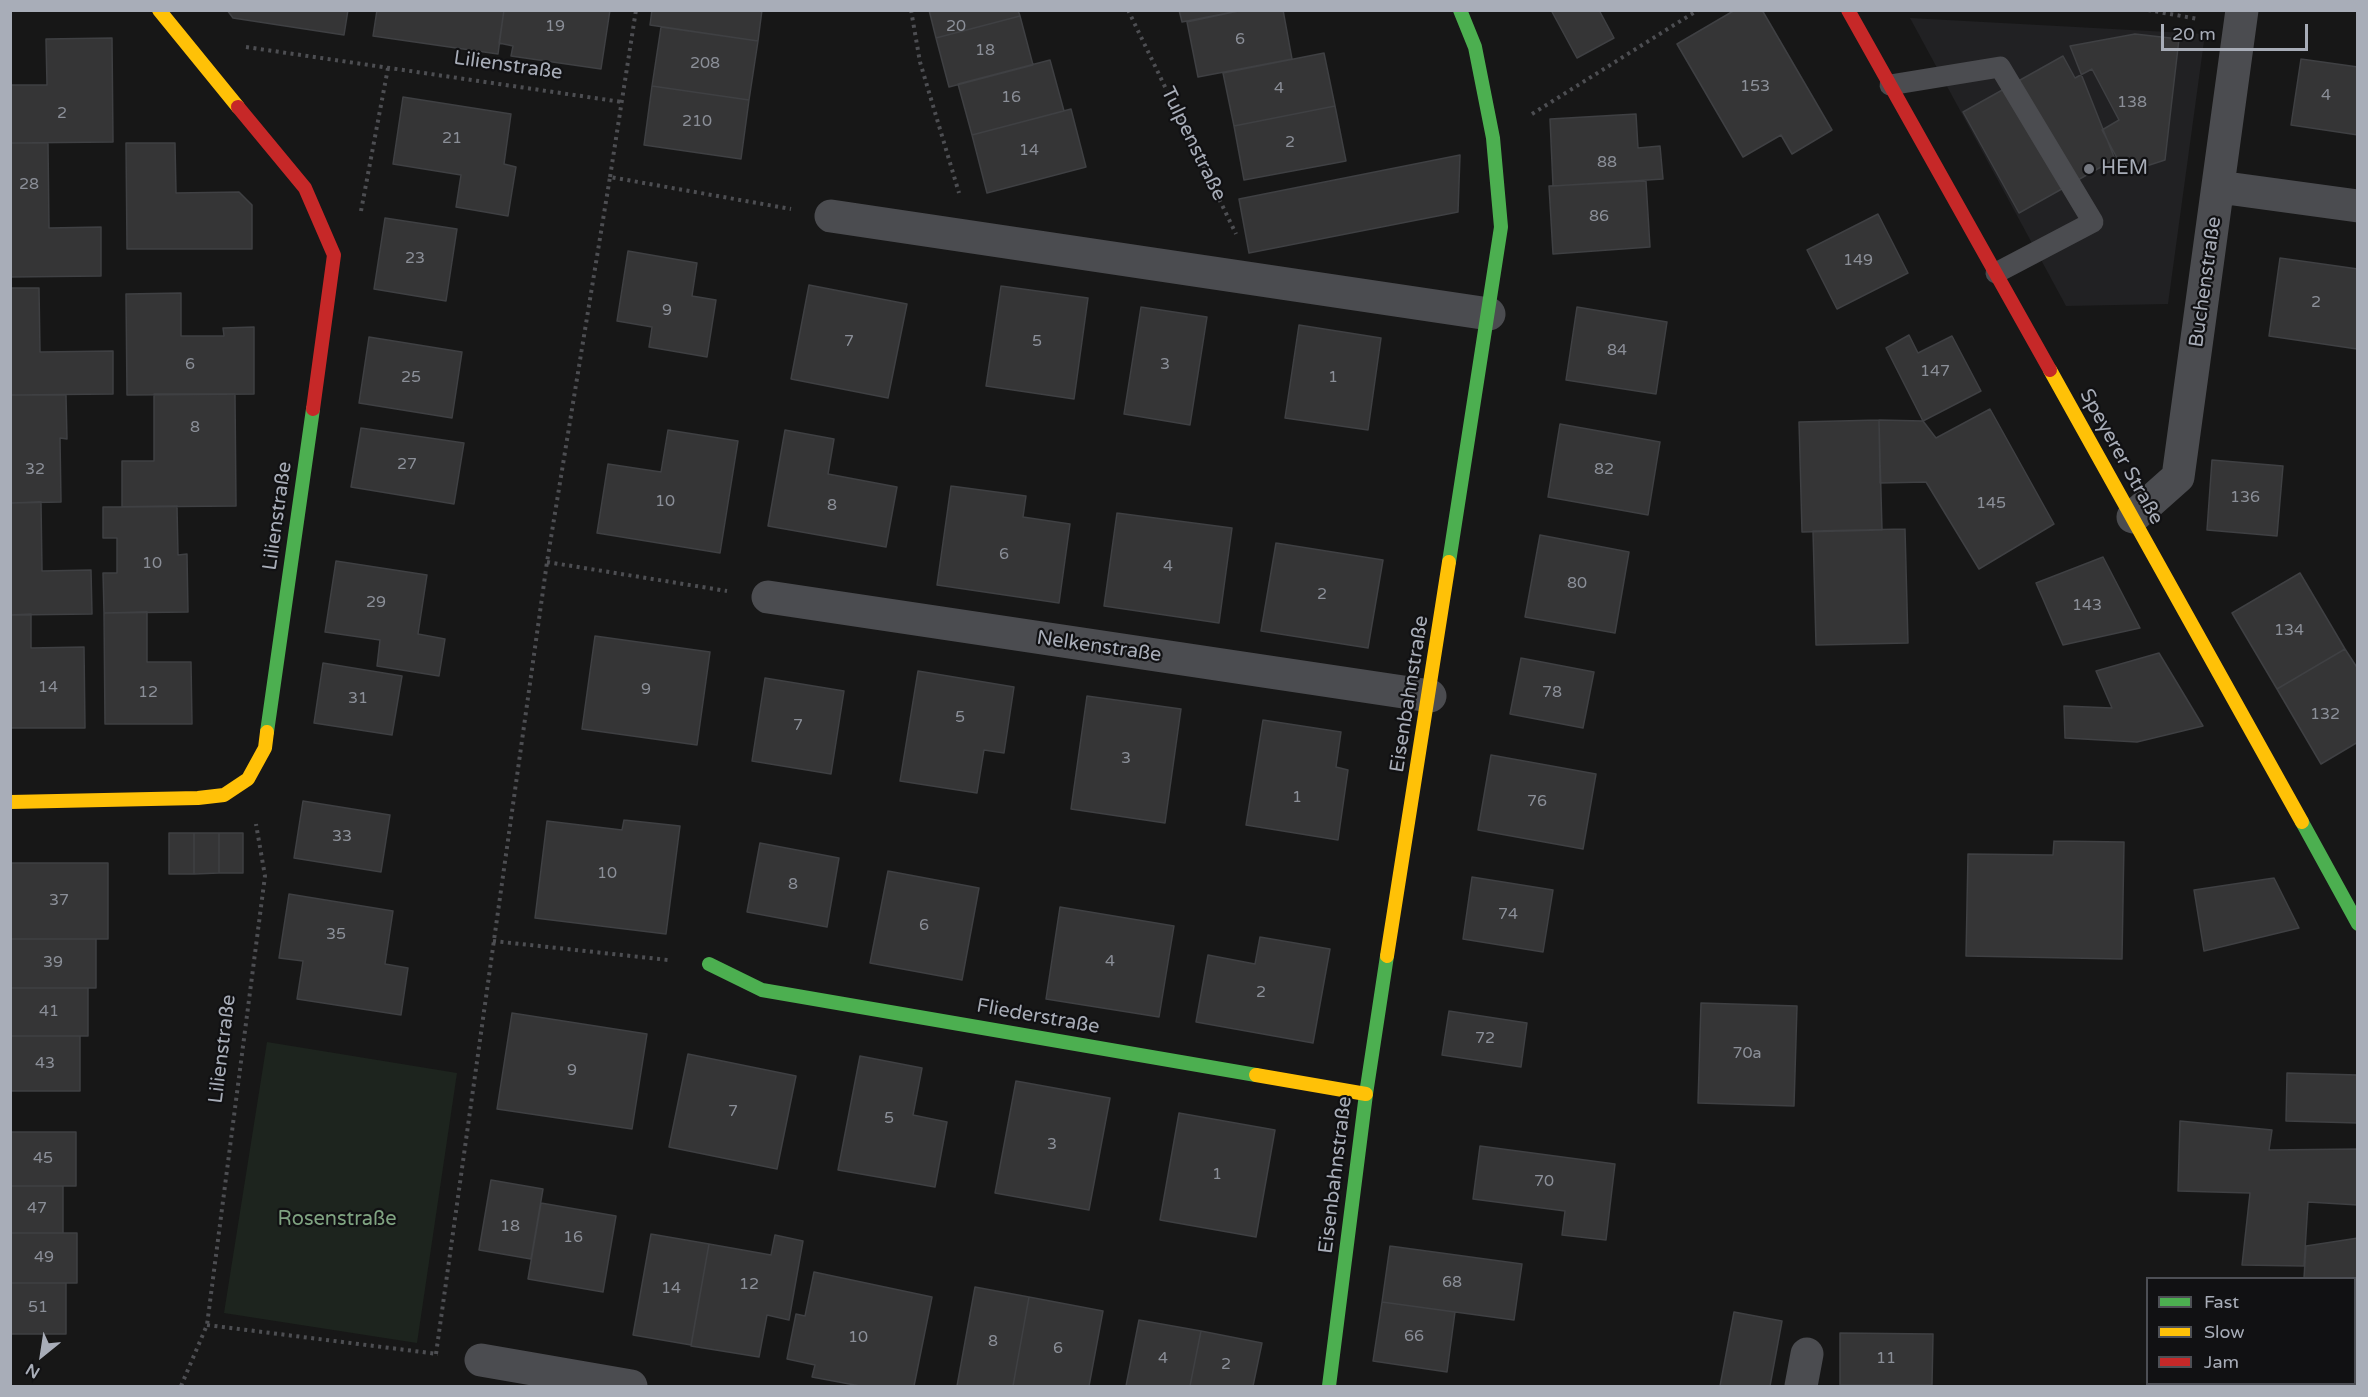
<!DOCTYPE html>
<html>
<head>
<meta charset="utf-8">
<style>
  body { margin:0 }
  #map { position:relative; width:2368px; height:1397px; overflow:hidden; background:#171717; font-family:"Varela Round",sans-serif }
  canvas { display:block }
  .frame { position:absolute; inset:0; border:12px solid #a8adb8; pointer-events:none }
  .legend { position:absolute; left:2146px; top:1277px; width:210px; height:108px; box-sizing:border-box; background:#111113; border:2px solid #4d4f55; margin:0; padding:8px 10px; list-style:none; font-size:18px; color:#a8adb8 }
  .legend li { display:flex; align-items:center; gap:12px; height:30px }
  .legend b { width:30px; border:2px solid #4d4f55 }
  .north { position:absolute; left:12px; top:1325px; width:60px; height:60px; -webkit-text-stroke:4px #111113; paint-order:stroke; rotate:210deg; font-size:16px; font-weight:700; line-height:24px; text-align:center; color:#a8adb8 }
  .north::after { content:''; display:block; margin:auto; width:21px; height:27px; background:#a8adb8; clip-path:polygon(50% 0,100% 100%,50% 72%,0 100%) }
  .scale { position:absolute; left:2161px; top:24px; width:147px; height:27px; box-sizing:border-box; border:3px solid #a8adb8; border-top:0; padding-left:8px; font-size:18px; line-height:21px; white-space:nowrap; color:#a8adb8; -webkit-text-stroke:4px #111113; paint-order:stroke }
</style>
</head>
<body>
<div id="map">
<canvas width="2368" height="1397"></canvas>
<div class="frame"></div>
<ul class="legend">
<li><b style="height:8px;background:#4caf50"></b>Fast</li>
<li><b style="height:8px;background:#ffc107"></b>Slow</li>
<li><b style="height:8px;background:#c62828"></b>Jam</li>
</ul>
<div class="north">N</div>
<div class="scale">20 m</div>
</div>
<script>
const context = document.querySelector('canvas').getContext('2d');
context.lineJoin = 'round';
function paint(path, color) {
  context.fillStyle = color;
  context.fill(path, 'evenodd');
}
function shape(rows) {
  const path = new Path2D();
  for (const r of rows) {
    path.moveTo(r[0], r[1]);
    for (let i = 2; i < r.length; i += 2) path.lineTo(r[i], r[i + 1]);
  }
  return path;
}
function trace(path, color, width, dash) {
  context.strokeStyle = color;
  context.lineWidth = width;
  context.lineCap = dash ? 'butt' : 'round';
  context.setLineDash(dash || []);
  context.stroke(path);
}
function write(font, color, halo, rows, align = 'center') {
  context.font = font + ' "Varela Round",sans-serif';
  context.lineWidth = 4.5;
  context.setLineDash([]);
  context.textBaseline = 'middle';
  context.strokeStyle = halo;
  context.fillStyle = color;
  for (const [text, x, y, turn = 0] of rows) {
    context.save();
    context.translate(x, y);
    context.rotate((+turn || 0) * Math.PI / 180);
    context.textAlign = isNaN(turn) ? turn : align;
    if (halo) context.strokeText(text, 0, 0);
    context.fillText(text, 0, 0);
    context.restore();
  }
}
paint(shape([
  [1910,18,2205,34,2168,304,2066,306]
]), '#212123');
paint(shape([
  [267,1042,457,1073,417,1343,224,1313]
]), '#1d241e');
const building = shape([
  [227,10,348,10,344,35,233,18,227,10],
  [377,10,504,10,498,54,373,36,377,10],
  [504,10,610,10,601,69,511,56,513,46,499,43,504,10],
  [652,10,762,10,758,41,650,25,652,10],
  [929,10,1018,10,1020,16,936,38,929,10],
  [1179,10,1243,10,1182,22,1179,10],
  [1243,10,1283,10,1292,59,1198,77,1187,22,1243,10],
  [1551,10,1599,10,1614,38,1577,58,1551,10],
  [1735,10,1762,10,1832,130,1792,154,1781,135,1743,157,1677,44,1735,10],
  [1020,16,1033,65,949,87,936,38,1020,16],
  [661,27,758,41,749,100,652,86,661,27],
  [2135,34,2179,39,2165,160,2131,171,2118,167,2070,46,2135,34],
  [112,38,113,142,10,143,10,85,47,85,46,39,112,38],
  [1324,53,1335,106,1234,126,1223,73,1324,53],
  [2063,56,2075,78,2092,69,2119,120,2102,130,2117,158,2019,213,1963,112,2063,56],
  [2301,59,2358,67,2358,135,2291,125,2301,59],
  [1050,60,1064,111,972,135,958,84,1050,60],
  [652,86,749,100,741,159,644,145,652,86],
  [403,97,511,114,504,164,516,167,508,216,456,207,461,175,393,164,403,97],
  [1335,106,1346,161,1244,180,1234,126,1335,106],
  [1071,109,1086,167,987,193,972,135,1071,109],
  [1636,114,1638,148,1660,146,1663,179,1553,186,1550,119,1636,114],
  [10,143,48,143,49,228,101,227,101,276,10,277,10,143],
  [126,143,175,143,176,193,239,192,252,205,252,249,127,249,126,143],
  [1460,155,1458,212,1249,253,1239,199,1460,155],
  [1646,181,1650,247,1553,254,1549,186,1646,181],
  [1878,214,1908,273,1837,309,1807,250,1878,214],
  [385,218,457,229,446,301,374,289,385,218],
  [628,251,697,263,692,296,716,300,707,357,649,347,652,327,617,321,628,251],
  [2280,258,2358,269,2357,349,2269,336,2280,258],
  [809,285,907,304,888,398,791,379,809,285],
  [1001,286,1088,298,1074,399,986,386,1001,286],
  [10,288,39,288,40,352,113,351,113,394,10,395,10,288],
  [181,293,181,336,224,336,223,328,254,327,254,394,127,395,126,294,181,293],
  [1141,307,1207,317,1190,425,1124,414,1141,307],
  [1577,307,1667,322,1656,394,1566,380,1577,307],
  [1299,325,1381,338,1368,430,1285,418,1299,325],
  [1909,335,1918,353,1952,336,1981,391,1923,421,1886,348,1909,335],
  [369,337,462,352,452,418,359,403,369,337],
  [154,394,235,394,236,506,122,507,122,461,154,461,154,394],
  [10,395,66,395,67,439,60,438,61,502,10,503,10,395],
  [1990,409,2054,524,1979,569,1926,482,1880,483,1879,420,1923,421,1936,438,1990,409],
  [1879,420,1882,530,1802,532,1799,422,1879,420],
  [1560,424,1660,442,1648,515,1548,497,1560,424],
  [361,428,464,443,454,504,351,487,361,428],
  [668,430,738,441,720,553,597,533,608,464,661,472,668,430],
  [785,430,834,439,828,474,897,487,886,547,768,526,785,430],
  [2212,460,2283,466,2277,536,2207,530,2212,460],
  [951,486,1026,496,1023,517,1070,524,1059,603,937,585,951,486],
  [41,502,42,571,91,570,92,614,10,615,10,503,41,502],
  [177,506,178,555,187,554,188,612,104,613,103,573,117,573,117,538,103,538,103,507,177,506],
  [1117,513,1232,528,1219,623,1104,606,1117,513],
  [1905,529,1908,643,1816,645,1813,531,1905,529],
  [1540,535,1629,552,1615,633,1525,617,1540,535],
  [1276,543,1383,560,1368,648,1261,631,1276,543],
  [2103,557,2140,628,2063,645,2036,583,2103,557],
  [336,561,427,575,418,634,445,639,439,676,377,666,380,640,325,632,336,561],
  [2300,573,2345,649,2277,689,2232,613,2300,573],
  [147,612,147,662,191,662,192,724,105,724,104,613,147,612],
  [31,614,31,648,84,647,85,728,10,728,10,615,31,614],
  [595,636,710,652,697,745,582,729,595,636],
  [2345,649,2358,669,2358,742,2321,764,2277,689,2345,649],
  [2159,653,2203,726,2137,742,2065,738,2064,706,2112,708,2096,671,2159,653],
  [1521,658,1594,672,1583,728,1510,714,1521,658],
  [323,663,402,676,392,735,314,723,323,663],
  [918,671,1014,687,1004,753,984,750,977,793,900,781,918,671],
  [765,678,844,691,831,774,752,761,765,678],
  [1087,696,1181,709,1165,823,1071,809,1087,696],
  [1263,720,1341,732,1336,767,1348,770,1338,840,1246,825,1263,720],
  [1491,755,1596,774,1583,849,1478,830,1491,755],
  [303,801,390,815,381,872,294,858,303,801],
  [624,820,680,826,666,934,535,918,547,821,622,830,624,820],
  [169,833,194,833,194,874,169,874,169,833],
  [194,833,219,833,219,873,194,874,194,833],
  [219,833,243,833,243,873,219,873,219,833],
  [2054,841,2124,842,2122,959,1966,956,1968,854,2053,855,2054,841],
  [760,843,839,858,827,927,747,912,760,843],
  [10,863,108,863,108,939,10,939,10,863],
  [888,871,979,888,962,980,870,963,888,871],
  [1472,877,1553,890,1543,952,1463,939,1472,877],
  [2274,878,2299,928,2204,951,2194,890,2274,878],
  [289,894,393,911,385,964,408,968,401,1015,297,999,303,961,279,958,289,894],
  [1060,907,1174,926,1159,1017,1046,999,1060,907],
  [1260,937,1330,949,1313,1043,1196,1022,1208,955,1255,964,1260,937],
  [10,939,96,939,96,988,10,988,10,939],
  [10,988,88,988,88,1036,10,1036,10,988],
  [1701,1003,1797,1006,1794,1106,1698,1103,1701,1003],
  [1449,1011,1527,1023,1521,1067,1442,1055,1449,1011],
  [512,1013,647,1034,632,1129,497,1109,512,1013],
  [10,1036,80,1036,80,1091,10,1091,10,1036],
  [688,1054,796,1076,777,1169,669,1147,688,1054],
  [860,1056,922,1068,913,1115,947,1122,935,1187,838,1170,860,1056],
  [2287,1073,2358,1075,2358,1123,2286,1121,2287,1073],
  [1016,1081,1110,1098,1089,1210,995,1193,1016,1081],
  [1179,1113,1275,1130,1256,1237,1160,1220,1179,1113],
  [2180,1121,2272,1130,2269,1150,2358,1149,2358,1205,2308,1202,2304,1266,2242,1265,2250,1193,2178,1191,2180,1121],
  [10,1132,76,1132,76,1186,10,1186,10,1132],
  [1480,1146,1615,1164,1606,1240,1562,1235,1565,1211,1473,1199,1480,1146],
  [491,1180,543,1189,531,1259,479,1250,491,1180],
  [10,1186,63,1186,63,1233,10,1233,10,1186],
  [541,1203,616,1216,603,1292,528,1279,541,1203],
  [10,1233,77,1233,77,1283,10,1283,10,1233],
  [651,1234,709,1244,691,1345,633,1335,651,1234],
  [775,1235,803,1241,789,1320,767,1315,759,1357,691,1346,709,1244,771,1255,775,1235],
  [2358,1238,2358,1346,2354,1346,2354,1278,2304,1278,2306,1246,2358,1238],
  [1390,1246,1522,1264,1514,1320,1382,1302,1390,1246],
  [814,1272,932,1297,914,1386,860,1386,812,1377,815,1365,787,1359,796,1314,805,1316,814,1272],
  [10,1283,66,1283,66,1334,10,1334,10,1283],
  [975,1287,1029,1297,1013,1386,957,1386,975,1287],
  [1029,1297,1103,1311,1089,1386,1013,1386,1029,1297],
  [1382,1302,1455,1312,1447,1372,1373,1361,1382,1302],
  [1734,1312,1782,1321,1770,1386,1720,1386,1734,1312],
  [1139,1320,1201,1331,1190,1386,1126,1386,1139,1320],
  [1201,1331,1262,1343,1253,1386,1190,1386,1201,1331],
  [1840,1333,1933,1334,1932,1385,1840,1385,1840,1333],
  [2354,1346,2358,1346,2358,1386,2323,1386,2323,1384,2354,1384,2354,1346],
  [1840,1385,1932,1385,1932,1386,1840,1386,1840,1385]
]);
paint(building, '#353536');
trace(building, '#3f4043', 1.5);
trace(shape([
  [911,10,920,62,959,193],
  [1128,10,1236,234],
  [2148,10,2198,19],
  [246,47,622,102],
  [1532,114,1698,10],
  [610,177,636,10],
  [361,211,388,68],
  [547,562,727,591],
  [493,941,668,960],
  [207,1325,438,1354],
  [436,1354,547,562,610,177,791,209],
  [181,1386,207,1325,265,876,256,824]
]), '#4d4e52', 4, [3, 4.5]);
trace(shape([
  [1890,85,2000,67,2093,222,1996,273]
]), '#4b4c50', 21);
trace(shape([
  [2219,187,2358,206],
  [831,216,1489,314],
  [2133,517,2178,477,2242,10],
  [768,597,1430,696],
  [481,1360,631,1386],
  [1801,1386,1807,1354]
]), '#4b4c50', 33);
trace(shape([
  [1449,562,1501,227,1493,138,1475,47,1460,10],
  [267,732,313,409],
  [2302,822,2358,924],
  [709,964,762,990,1256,1075],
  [1329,1386,1366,1094,1387,956]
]), '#4caf50', 14);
trace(shape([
  [159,10,238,107],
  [2050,370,2302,822],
  [10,802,198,798,224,795,248,779,265,748,267,732],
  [1387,956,1449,562],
  [1256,1075,1366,1094]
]), '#ffc107', 14);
trace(shape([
  [1848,10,2050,370],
  [238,107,305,188,334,255,313,409]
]), '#c62828', 14);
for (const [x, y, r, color] of [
  [2089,169,6,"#757880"]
]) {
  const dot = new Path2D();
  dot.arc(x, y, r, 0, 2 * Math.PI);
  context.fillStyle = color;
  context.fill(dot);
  trace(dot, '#111113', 2);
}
write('16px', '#8b8f98', null, [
  ["19",555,27],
  ["20",956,27],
  ["6",1240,40],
  ["18",985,51],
  ["208",705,64],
  ["153",1755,87],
  ["4",1279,89],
  ["4",2326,96],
  ["16",1011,98],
  ["138",2132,103],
  ["2",62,114],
  ["210",697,122],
  ["21",452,139],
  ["2",1290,143],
  ["14",1029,151],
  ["88",1607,163],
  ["28",29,185],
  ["86",1599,217],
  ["23",415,259],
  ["149",1858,261],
  ["2",2316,303],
  ["9",667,311],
  ["7",849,342],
  ["5",1037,342],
  ["84",1617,351],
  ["6",190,365],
  ["3",1165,365],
  ["147",1935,372],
  ["25",411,378],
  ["1",1333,378],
  ["8",195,428],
  ["27",407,465],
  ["32",35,470],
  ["82",1604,470],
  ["136",2245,498],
  ["10",665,502],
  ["145",1991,504],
  ["8",832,506],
  ["6",1004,555],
  ["10",152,564],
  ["4",1168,567],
  ["80",1577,584],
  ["2",1322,595],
  ["29",376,603],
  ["143",2087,606],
  ["134",2289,631],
  ["14",48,688],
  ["9",646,690],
  ["12",148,693],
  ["78",1552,693],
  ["31",358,699],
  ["132",2325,715],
  ["5",960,718],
  ["7",798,726],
  ["3",1126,759],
  ["1",1297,798],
  ["76",1537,802],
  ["33",342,837],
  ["10",607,874],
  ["8",793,885],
  ["37",59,901],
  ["74",1508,915],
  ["6",924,926],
  ["35",336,935],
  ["4",1110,962],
  ["39",53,963],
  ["2",1261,993],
  ["41",49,1012],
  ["72",1485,1039],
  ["70a",1747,1054],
  ["43",45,1064],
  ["9",572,1071],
  ["7",733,1112],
  ["5",889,1119],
  ["3",1052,1145],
  ["45",43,1159],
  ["1",1217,1175],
  ["70",1544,1182],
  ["47",37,1209],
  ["18",510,1227],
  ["16",573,1238],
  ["49",44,1258],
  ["68",1452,1283],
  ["12",749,1285],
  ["14",671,1289],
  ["51",38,1308],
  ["66",1414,1337],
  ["10",858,1338],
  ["8",993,1342],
  ["6",1058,1349],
  ["4",1163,1359],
  ["11",1886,1359],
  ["2",1226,1365]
]);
write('20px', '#a8adb8', '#111113', [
  ["Lilienstraße",508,66,8],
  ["Tulpenstraße",1193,144,64],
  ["Buchenstraße",2206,282,-82],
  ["Speyerer Straße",2121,457,61],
  ["Lilienstraße",278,516,-82],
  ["Nelkenstraße",1099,647,8],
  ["Eisenbahnstraße",1410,694,-81],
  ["Fliederstraße",1038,1017,10],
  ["Lilienstraße",223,1049,-83],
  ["Eisenbahnstraße",1336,1175,-83]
]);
write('20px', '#a8adb8', '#111113', [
  ["HEM",2101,169]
], 'left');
write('20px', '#7fa381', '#111113', [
  ["Rosenstraße",337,1220]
]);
</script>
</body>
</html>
